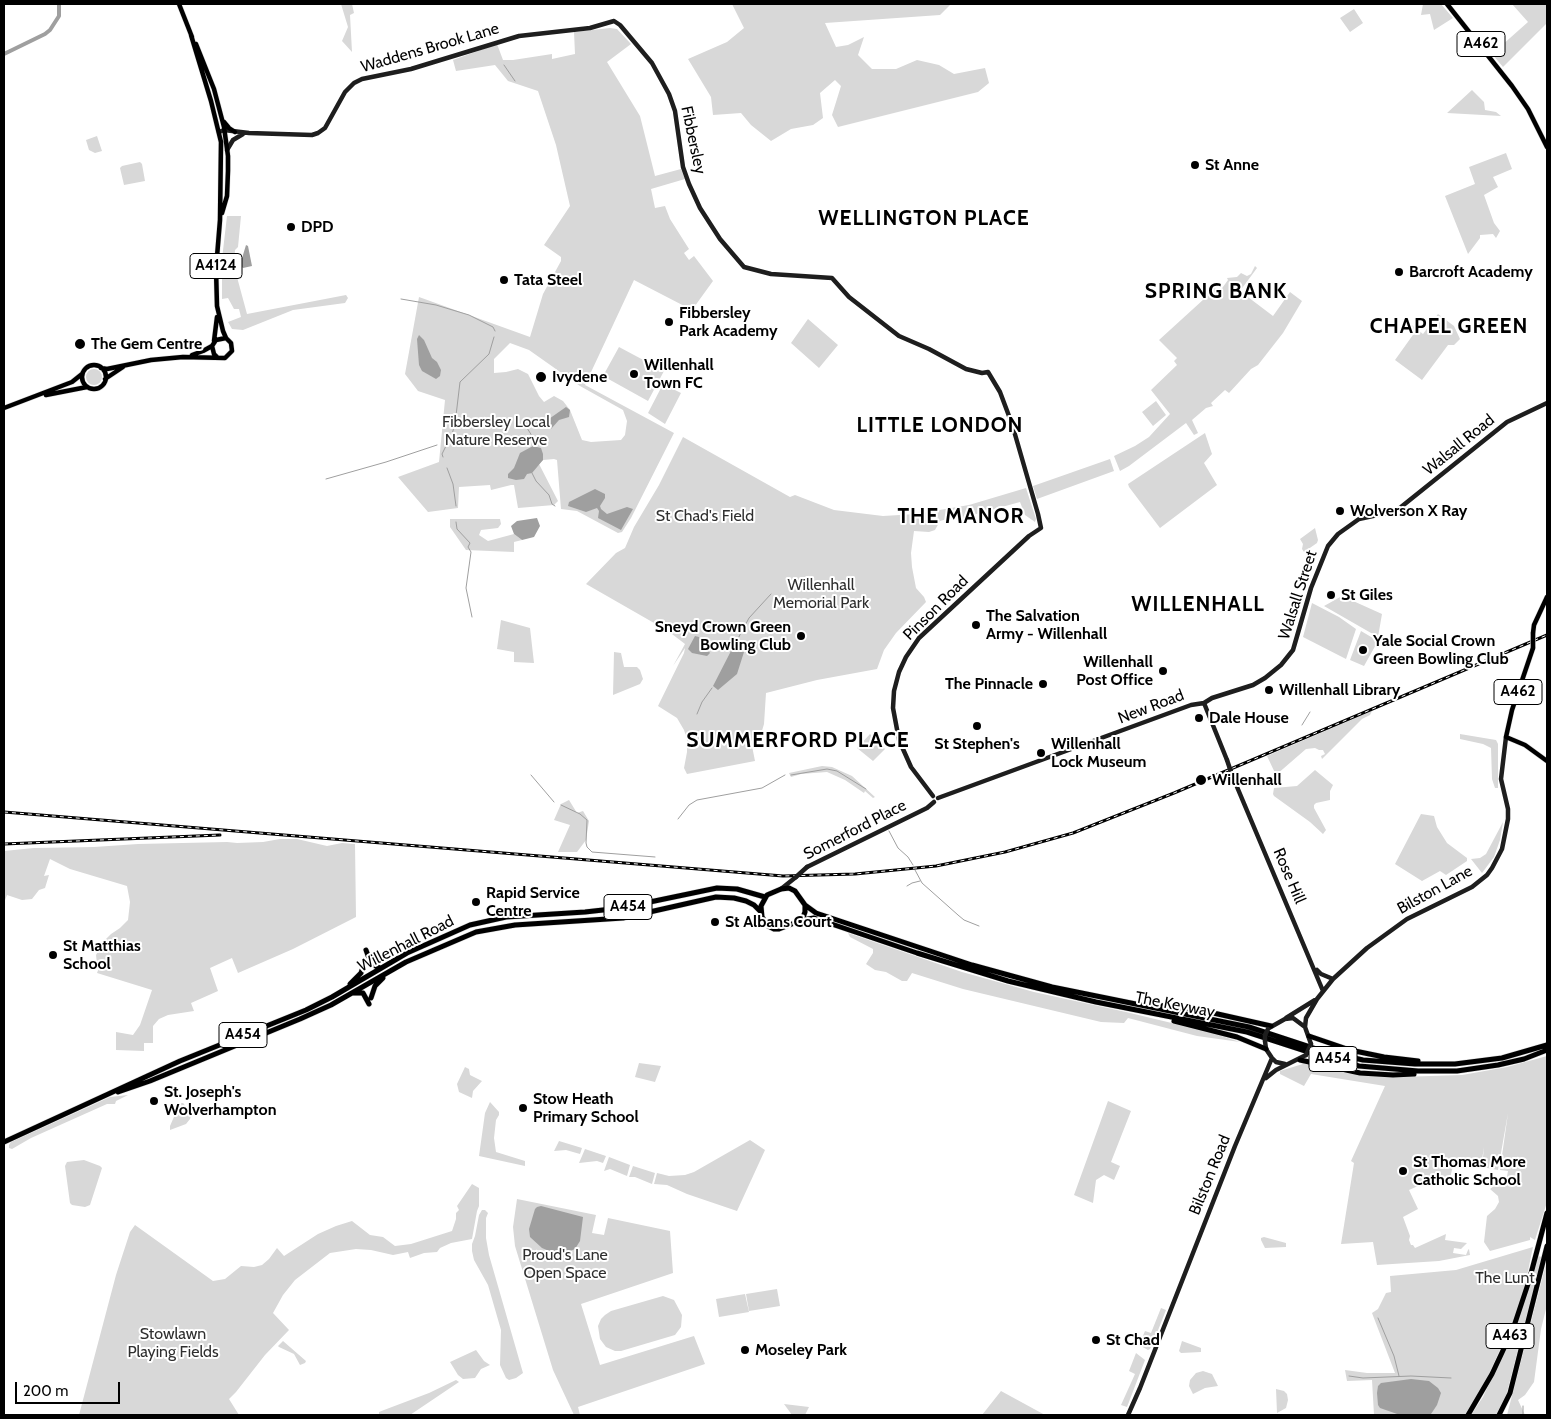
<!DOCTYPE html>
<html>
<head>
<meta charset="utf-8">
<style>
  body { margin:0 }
  #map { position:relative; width:1551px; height:1419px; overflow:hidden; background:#fff; font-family:Cabin,sans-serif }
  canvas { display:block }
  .frame { position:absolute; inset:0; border:5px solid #000; pointer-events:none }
  .scale { position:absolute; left:15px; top:1382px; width:105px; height:22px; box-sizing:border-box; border:2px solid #000; border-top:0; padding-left:6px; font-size:15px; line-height:18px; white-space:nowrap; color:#000; -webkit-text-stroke:4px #fff; paint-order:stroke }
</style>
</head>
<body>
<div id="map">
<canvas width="1551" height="1419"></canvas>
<div class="frame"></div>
<div class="scale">200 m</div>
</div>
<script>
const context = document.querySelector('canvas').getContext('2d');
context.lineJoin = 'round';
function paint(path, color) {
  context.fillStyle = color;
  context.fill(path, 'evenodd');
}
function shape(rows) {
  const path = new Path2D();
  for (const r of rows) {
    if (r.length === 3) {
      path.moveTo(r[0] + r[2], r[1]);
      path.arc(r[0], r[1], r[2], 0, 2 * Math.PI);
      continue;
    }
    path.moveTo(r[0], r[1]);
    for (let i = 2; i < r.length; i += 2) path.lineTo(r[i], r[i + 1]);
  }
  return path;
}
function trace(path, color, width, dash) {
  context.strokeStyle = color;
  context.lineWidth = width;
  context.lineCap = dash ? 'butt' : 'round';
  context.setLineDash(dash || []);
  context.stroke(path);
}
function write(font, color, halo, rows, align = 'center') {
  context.font = font + ' Cabin,sans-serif';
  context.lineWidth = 4;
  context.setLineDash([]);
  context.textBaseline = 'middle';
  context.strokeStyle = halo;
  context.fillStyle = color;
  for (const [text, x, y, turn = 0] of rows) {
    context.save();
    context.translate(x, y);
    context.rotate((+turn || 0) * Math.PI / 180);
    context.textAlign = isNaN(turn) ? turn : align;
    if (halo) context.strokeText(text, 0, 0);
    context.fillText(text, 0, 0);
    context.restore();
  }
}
paint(shape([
  [341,4,352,4,354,13,350,15,352,52,342,41,348,27],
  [732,4,951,4,940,15,825,23,836,47,848,45,864,37,858,55,872,69,896,69,917,60,939,65,954,74,985,68,989,83,978,92,838,127,832,115,841,86,835,80,820,93,823,118,813,125,791,129,771,141,751,125,741,113,713,115,711,97,688,59,727,42,744,28],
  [1423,4,1441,4,1453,18,1434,30,1430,14,1421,15],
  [1512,4,1547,4,1547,23,1503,67,1492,54,1528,22],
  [1354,9,1363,23,1350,32,1340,18],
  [610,28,617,29,631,44,607,62,640,116,655,176,681,169,685,179,651,189,655,208,665,206,670,219,689,249,684,253,689,260,694,256,713,281,692,310,634,280,585,385,674,433,631,518,622,532,618,533,577,511,561,509,557,460,554,459,543,460,539,464,558,501,554,505,518,508,514,485,511,485,491,490,490,485,459,487,458,508,428,512,398,477,439,462,445,400,418,391,405,374,419,297,530,337,543,294,561,261,561,257,544,245,570,206,556,145,538,91,508,81,495,65,456,71,453,60,497,44,503,60,513,60,552,54,552,59,575,54,574,32],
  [510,343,529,350,580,386,623,410,627,421,625,435,621,440,591,442,582,440,570,410,563,401,554,396,544,402,539,396,528,374,518,369,506,372,494,373,494,359],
  [1472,90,1484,102,1485,110,1496,112,1501,116,1447,113],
  [97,136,102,151,95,153,89,150,86,140],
  [1506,153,1512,169,1493,177,1498,187,1484,195,1494,223,1500,231,1496,238,1493,234,1480,235,1480,238,1468,254,1445,196,1475,184,1469,167],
  [140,162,142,164,145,181,124,185,120,168,122,166],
  [227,216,241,216,238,247,235,250,234,266,247,314,346,295,348,298,345,303,293,310,243,330,232,329,228,322,241,317,239,309,234,309,228,298,222,299,222,259],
  [1255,266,1257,268,1240,291,1273,316,1290,292,1302,301,1283,333,1258,365,1251,369,1229,393,1225,390,1211,403,1213,406,1206,408,1192,420,1198,433,1194,435,1186,423,1129,466,1120,471,1114,456,1135,446,1149,437,1170,414,1151,390,1177,365,1174,361,1177,358,1159,340,1204,299,1212,286,1220,291,1228,280,1227,278,1237,277,1241,273,1247,276,1251,274],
  [1438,314,1454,326,1460,339,1454,345,1448,345,1422,380,1395,360,1415,332,1406,325,1407,321,1423,334],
  [808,319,838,345,819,368,791,343],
  [619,347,664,371,648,401,603,376],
  [94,377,8],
  [663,384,681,393,665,424,648,413],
  [1156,401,1166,415,1153,426,1142,412],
  [1205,433,1212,454,1204,463,1217,485,1160,528,1129,487,1128,484],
  [683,437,790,497,795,495,834,510,883,516,916,514,969,505,1026,488,1036,519,1035,522,1025,515,1020,502,969,516,966,520,947,519,940,521,935,530,929,532,914,531,911,553,912,567,916,588,924,597,926,602,896,633,884,650,877,669,817,680,766,693,764,724,761,734,751,741,755,761,687,774,684,768,687,752,687,739,684,730,677,718,658,706,684,653,685,648,673,666,685,644,668,631,586,584,616,553,625,548,634,527,659,485],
  [1110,459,1114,471,1037,499,1033,486],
  [450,519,500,519,501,524,498,528,481,530,479,535,488,541,514,534,522,540,514,542,514,552,466,550,450,527],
  [1315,528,1318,540,1317,543,1304,552,1302,549,1303,544,1300,539],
  [1342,596,1382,614,1378,637,1324,606],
  [1312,603,1339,617,1356,629,1346,659,1303,637],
  [501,620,530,628,534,663,514,662,514,652,497,649],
  [1361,631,1378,641,1364,666,1350,660],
  [614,652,621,653,624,667,637,667,640,670,643,679,640,684,613,695],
  [1372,711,1370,715,1362,719,1322,759,1321,756,1325,754,1323,750,1319,750,1315,748,1306,749,1276,775,1267,756],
  [870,734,885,749,873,761,857,748],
  [1460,734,1496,740,1498,744,1498,788,1495,788,1492,779,1491,748,1483,744,1460,739],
  [822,766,832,767,852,776,875,797,873,798,865,791,864,793,845,780,827,772,801,774,791,777,789,773],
  [1315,770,1333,785,1330,791,1330,800,1316,803,1314,805,1314,808,1326,830,1323,834,1310,822,1274,796,1273,794,1274,788,1297,786],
  [569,800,577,813,583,811,589,821,586,840,577,852,558,852,570,825,554,820,561,804],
  [1421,814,1434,816,1437,827,1447,843,1467,858,1467,861,1446,875,1440,871,1422,881,1395,864],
  [1503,822,1500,840,1494,857,1482,873,1471,859,1480,858,1486,854],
  [280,839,297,839,327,846,342,843,355,844,356,917,293,949,238,973,232,958,210,968,218,991,191,1003,194,1011,168,1015,159,1019,153,1026,153,1043,144,1043,144,1051,116,1050,116,1032,133,1035,140,1025,152,990,97,973,100,965,97,964,96,955,103,942,111,934,120,928,128,920,130,902,127,886,70,869,50,859,44,876,49,875,45,888,39,890,32,899,22,900,7,895,4,903,4,851,34,848,94,847,138,844,227,842,237,843,263,842],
  [848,933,962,972,1034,992,1126,1012,1209,1032,1240,1042,1197,1036,1128,1018,1124,1023,1101,1022,963,989,912,973,907,981,902,981,886,972,875,970,866,964,873,953,873,949,850,937],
  [1547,1056,1547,1202,1535,1240,1530,1237,1530,1240,1490,1251,1484,1242,1487,1216,1495,1209,1499,1202,1498,1196,1490,1189,1494,1186,1505,1187,1508,1171,1500,1170,1508,1113,1498,1170,1482,1167,1484,1147,1481,1166,1454,1161,1449,1183,1427,1182,1409,1190,1418,1209,1403,1217,1410,1236,1409,1240,1411,1245,1413,1245,1415,1248,1446,1234,1445,1240,1467,1243,1461,1249,1454,1248,1453,1253,1466,1255,1468,1250,1469,1249,1470,1255,1439,1261,1377,1265,1373,1242,1341,1244,1354,1163,1351,1161,1385,1086,1311,1074,1304,1086,1280,1074,1280,1071,1306,1063,1346,1072,1399,1077,1462,1075,1507,1067],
  [639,1063,661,1066,655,1082,635,1077],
  [465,1067,469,1069,470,1075,482,1081,473,1091,472,1098,459,1092,457,1084],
  [128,1095,116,1101,115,1104,107,1104,31,1138,12,1149,9,1148,9,1145,11,1142,110,1097],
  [1108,1101,1131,1111,1111,1162,1120,1166,1114,1180,1104,1175,1096,1180,1093,1203,1074,1195],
  [490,1102,499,1112,499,1115,496,1120,494,1138,496,1152,525,1161,525,1166,479,1156,485,1113],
  [180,1103,183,1103,184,1104,191,1116,190,1119,186,1124,170,1130,170,1126],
  [750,1140,765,1150,737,1211,687,1194,667,1185,654,1184,657,1173,669,1176,685,1175,694,1172],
  [559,1141,582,1148,580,1154,566,1150,554,1151],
  [585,1149,606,1156,603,1163,597,1161,579,1163],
  [609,1157,630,1165,627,1176,610,1169,604,1171],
  [84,1160,100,1166,102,1168,90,1205,85,1207,72,1205,70,1203,65,1166,67,1162],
  [633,1166,655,1173,652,1184,635,1177,629,1177],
  [472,1184,479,1188,479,1206,477,1211,472,1239,451,1243,440,1248,437,1252,424,1253,410,1258,408,1252,393,1255,371,1250,356,1249,330,1253,295,1280,283,1295,273,1313,289,1330,265,1355,236,1392,229,1399,239,1415,79,1415,116,1275,130,1232,135,1225,213,1281,225,1279,241,1266,254,1267,262,1265,269,1259,277,1248,284,1256,318,1234,336,1226,352,1221,370,1235,383,1237,395,1246,411,1244,452,1231,456,1219,456,1213,459,1210,457,1206],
  [517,1199,596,1215,592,1233,604,1235,608,1218,670,1231,673,1273,581,1304,600,1365,694,1336,705,1364,578,1407,580,1415,574,1415,553,1370,515,1246,513,1227],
  [482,1210,485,1210,488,1213,486,1218,486,1238,489,1255,523,1373,516,1378,509,1380,506,1378,500,1365,501,1330,488,1285,474,1260,472,1251,472,1244,475,1236,479,1215],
  [1264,1237,1286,1243,1286,1247,1265,1248,1261,1240,1261,1238],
  [1533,1247,1524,1290,1514,1319,1483,1387,1465,1415,1374,1415,1372,1380,1347,1381,1345,1370,1367,1373,1395,1373,1372,1313,1378,1309,1386,1293,1391,1292,1390,1276,1456,1270],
  [1538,1256,1542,1257,1506,1396,1497,1415,1471,1415,1483,1397,1515,1327,1527,1296],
  [1547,1260,1547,1305,1541,1329,1534,1382,1525,1395,1518,1400,1525,1415,1507,1415],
  [777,1289,780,1306,749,1311,746,1294],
  [745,1294,749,1312,719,1317,716,1299],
  [663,1296,674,1300,682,1315,681,1327,675,1335,621,1351,615,1351,606,1347,600,1339,598,1326,601,1319,605,1315,611,1311],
  [1161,1308,1166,1310,1153,1343,1150,1349,1148,1350,1139,1345,1145,1331,1151,1333],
  [283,1341,306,1361,305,1363,300,1365,294,1354,279,1347,278,1346],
  [1182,1341,1201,1348,1201,1352,1181,1353,1179,1351],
  [476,1350,484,1361,490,1365,481,1369,475,1378,463,1379,458,1375,450,1362],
  [1136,1353,1145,1360,1127,1407,1121,1405,1135,1374,1129,1371],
  [1203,1371,1212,1374,1218,1386,1205,1388,1193,1394,1189,1386,1190,1380,1196,1373],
  [456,1380,459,1382,410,1415,379,1415,379,1412,384,1410,429,1393],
  [1276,1389,1284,1391,1287,1394,1288,1400,1286,1408,1277,1413],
  [1001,1391,1045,1415,982,1415],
  [784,1404,809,1407,805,1415,792,1415]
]), '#d8d8d8');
paint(shape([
  [246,245,248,246,252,266,243,268,240,265],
  [419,335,424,340,432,358,437,362,441,370,440,376,436,379,422,371,419,365,417,339],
  [566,407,570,410,569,417,559,420,551,429,548,426,546,421],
  [533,446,541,448,543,454,543,460,532,473,527,474,524,479,516,480,508,478,508,474,514,468,520,453],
  [595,489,605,494,605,498,600,506,601,509,607,514,627,507,633,509,621,530,598,518,599,511,597,508,586,512,568,506,569,502],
  [537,518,540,526,534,537,522,540,514,534,511,526,517,521],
  [695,636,699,637,710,653,707,656,692,653,688,649],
  [737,648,744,652,737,674,718,690,713,686,732,649],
  [541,1206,583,1217,580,1241,575,1249,565,1253,549,1251,542,1248,530,1237,529,1229,535,1209,537,1207],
  [1411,1379,1429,1381,1438,1388,1441,1393,1437,1405,1431,1414,1400,1415,1380,1408,1378,1405,1377,1393,1378,1386,1381,1383]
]), '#9f9f9f');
trace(shape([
  [504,65,515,81],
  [401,299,436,305,469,315,493,327,495,331],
  [533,446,534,439,527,428,527,422,536,420,546,421],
  [443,457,442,454,452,434,455,424,460,382,489,354,494,337],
  [447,468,453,484,456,506],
  [532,473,536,481,549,495,552,504,555,506],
  [326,479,386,462,437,445],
  [456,522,457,529,470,543,468,547,471,552,466,588,472,617],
  [734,646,749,618,771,594],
  [697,714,702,702,712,688],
  [1302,725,1310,712],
  [531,775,554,802],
  [791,775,827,769,837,771,866,789],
  [561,805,580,814,587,820,586,843,587,847,592,852,655,857],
  [678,819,689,805,697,800,762,788,785,775],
  [889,831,898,848,908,857,913,865],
  [915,870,922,883,958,915,964,920,979,926],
  [907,886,912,883,920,881],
  [1378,1318,1394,1356,1399,1376],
  [1349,1376,1363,1378,1411,1376,1451,1378],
  [1523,1415,1523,1406]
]), '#9f9f9f', 1);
trace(shape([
  [4,54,45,34,50,30,59,16,59,4]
]), '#9f9f9f', 4);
const primary = shape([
  [179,4,192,37],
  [1447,4,1512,86,1528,109,1547,147],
  [196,44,214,89,224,127,228,156,228,171,227,196,222,213],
  [224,122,229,128,235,132],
  [214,341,217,317],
  [192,355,203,351,212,346],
  [217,357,214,354,212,346,216,340,226,338],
  [94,377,12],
  [101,368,107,369,151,360,183,357,225,358,232,351,231,343,226,338,223,331,217,306,216,269,220,220,221,142,211,101,191,35],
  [105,379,123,367],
  [46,395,87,387],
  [4,408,72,382,82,374],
  [1533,633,1534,625,1547,597],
  [1533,648,1512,710,1506,737,1525,745,1547,761]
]);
const trunk = shape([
  [802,920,805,912,805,905],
  [366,950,371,964,380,968],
  [350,984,361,973,363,967],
  [354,993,363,993,369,1004],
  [371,998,375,986,383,978],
  [1156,1005,1200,1010,1271,1026],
  [1174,1021,1237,1037,1266,1049],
  [1309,1036,1350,1050,1384,1057,1418,1061],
  [1547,1045,1502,1058,1455,1064,1415,1064,1363,1060,1319,1050,1249,1027,1052,987,972,965,816,913,805,905,795,891,789,888,781,889,767,895,761,906,762,917,768,926,774,929,779,929,802,920,814,918,917,953,1008,981,1096,1002,1247,1032,1324,1057,1359,1066,1418,1071,1457,1071,1498,1065,1524,1059,1547,1050],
  [1300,1060,1360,1073,1393,1075,1414,1074],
  [118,1092,150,1081,300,1019,331,1005,406,962,476,932,515,925,623,918,716,897,734,898,746,901,754,905,760,911],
  [4,1142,180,1061,306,1010,332,997,407,953,470,925,506,917,585,912,621,908,717,888,737,889,765,897],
  [1468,1415,1492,1374,1513,1329,1529,1281,1547,1213],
  [1499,1415,1510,1393,1547,1246]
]);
trace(primary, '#dbdbdb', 5.5);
trace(trunk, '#dbdbdb', 6);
trace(shape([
  [219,132,224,130,249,133,312,135,318,133,325,128,345,92,354,83,362,79,411,69,519,36,590,28,614,21,620,25,652,63,669,94,675,111,683,167,689,184,700,208,720,239,744,267,771,274,832,278,849,297,899,336,929,349,966,369,982,373,988,372,1000,392,1012,424,1038,514,1041,528,1029,536,919,638,906,657,899,672,894,691,893,708,899,740,911,767,933,796],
  [227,150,233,140,243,134],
  [1204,703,1227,760],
  [1232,775,1323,991],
  [938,798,1191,705,1204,703,1212,698,1253,685,1265,678,1281,665,1293,650,1311,588,1328,546,1338,534,1359,519,1396,511,1507,422,1547,403],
  [807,867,927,808,934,802],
  [781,889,796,877],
  [1317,970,1321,974,1333,979],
  [1286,1018,1315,1000],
  [1305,1027,1306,1018,1317,999,1333,979,1367,948,1407,919,1472,887,1487,875,1492,868,1502,849,1508,819,1508,809,1501,779,1506,737],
  [1269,1028,1285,1019,1293,1018,1305,1027,1311,1044],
  [1265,1041,1266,1049,1272,1058,1276,1062,1285,1064],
  [1266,1078,1276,1070,1306,1055],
  [1128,1415,1140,1388,1235,1146,1272,1058]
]), '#1e1e1e', 4.5);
trace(primary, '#000', 4.5);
trace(trunk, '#000', 5);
const rail = shape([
  [4,812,783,876,855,874,936,866,1005,852,1073,833,1174,793,1547,635],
  [4,844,220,835]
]);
trace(rail, '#000', 3);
trace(rail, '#fff', 1, [4]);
const primaryBridge = shape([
  [1533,648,1533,633]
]);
trace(primaryBridge, '#dbdbdb', 5.5, []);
trace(shape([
  [1227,760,1232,775],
  [796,877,807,867],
  [1265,1041,1265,1035,1268,1029],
  [1306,1055,1311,1044]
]), '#1e1e1e', 4.5);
trace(primaryBridge, '#000', 4.5);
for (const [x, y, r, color] of [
  [1195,165,5,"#000"],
  [291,227,5,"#000"],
  [1399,272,5,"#000"],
  [504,280,5,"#000"],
  [669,322,5,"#000"],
  [80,344,6,"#000"],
  [634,374,5,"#000"],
  [541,377,6,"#000"],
  [1340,511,5,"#000"],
  [1331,595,5,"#000"],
  [976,625,5,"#000"],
  [801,636,5,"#000"],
  [1363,650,5,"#000"],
  [1163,671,5,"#000"],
  [1043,684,5,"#000"],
  [1269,690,5,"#000"],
  [1199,718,5,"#000"],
  [977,726,5,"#000"],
  [1041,753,5,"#000"],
  [1201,780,6,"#000"],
  [476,902,5,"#000"],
  [715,922,5,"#000"],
  [53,955,5,"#000"],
  [154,1101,5,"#000"],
  [523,1108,5,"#000"],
  [1403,1171,5,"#000"],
  [1096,1340,5,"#000"],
  [745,1350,5,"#000"]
]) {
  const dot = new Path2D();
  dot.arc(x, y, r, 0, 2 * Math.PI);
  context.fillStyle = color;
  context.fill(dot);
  trace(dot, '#fff', 2);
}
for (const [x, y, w] of [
  [1481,44,48],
  [216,266,52],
  [1518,692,48],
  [628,907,48],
  [243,1035,48],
  [1333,1059,48],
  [1510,1336,48]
]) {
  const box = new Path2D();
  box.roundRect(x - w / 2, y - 12.5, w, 25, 4);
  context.fillStyle = '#fff';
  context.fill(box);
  trace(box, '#000', 1);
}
write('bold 15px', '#000', null, [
  ["A462",1481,44],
  ["A4124",216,266],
  ["A462",1518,692],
  ["A454",628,907],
  ["A454",243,1035],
  ["A454",1333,1059],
  ["A463",1510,1336]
]);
write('16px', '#000', '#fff', [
  ["Waddens Brook Lane",430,48,-16],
  ["Fibbersley",693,140,78],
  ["Walsall Road",1459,445,-39],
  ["Walsall Street",1298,595,-72],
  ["Pinson Road",936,608,-45],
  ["New Road",1151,707,-21],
  ["Somerford Place",855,830,-27],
  ["Rose Hill",1289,876,67],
  ["Bilston Lane",1435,890,-29],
  ["Willenhall Road",406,944,-27],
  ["The Keyway",1175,1005,11],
  ["Bilston Road",1210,1175,-68]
]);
write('bold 16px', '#000', '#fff', [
  ["St Anne",1205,165],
  ["DPD",301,227],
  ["Barcroft Academy",1409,272],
  ["Tata Steel",514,280],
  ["Fibbersley",679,313],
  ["Park Academy",679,331],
  ["The Gem Centre",91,344],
  ["Willenhall",644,365],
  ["Town FC",644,383],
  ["Ivydene",552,377],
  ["Wolverson X Ray",1350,511],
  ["St Giles",1341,595],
  ["The Salvation",986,616],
  ["Army - Willenhall",986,634],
  ["Sneyd Crown Green",791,627,"right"],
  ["Bowling Club",791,645,"right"],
  ["Yale Social Crown",1373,641],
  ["Green Bowling Club",1373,659],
  ["Willenhall",1153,662,"right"],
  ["Post Office",1153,680,"right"],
  ["The Pinnacle",1033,684,"right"],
  ["Willenhall Library",1279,690],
  ["Dale House",1209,718],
  ["St Stephen's",977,744,"center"],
  ["Willenhall",1051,744],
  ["Lock Museum",1051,762],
  ["Willenhall",1212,780],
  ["Rapid Service",486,893],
  ["Centre",486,911],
  ["St Albans Court",725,922],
  ["St Matthias",63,946],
  ["School",63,964],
  ["St. Joseph's",164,1092],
  ["Wolverhampton",164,1110],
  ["Stow Heath",533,1099],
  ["Primary School",533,1117],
  ["St Thomas More",1413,1162],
  ["Catholic School",1413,1180],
  ["St Chad",1106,1340],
  ["Moseley Park",755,1350]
], 'left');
write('16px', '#2f2f2f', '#fff', [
  ["Fibbersley Local",496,422],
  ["Nature Reserve",496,440],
  ["St Chad's Field",705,516],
  ["Willenhall",821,585],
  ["Memorial Park",821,603],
  ["Proud's Lane",565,1255],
  ["Open Space",565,1273],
  ["The Lunt",1505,1278],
  ["Stowlawn",173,1334],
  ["Playing Fields",173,1352]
]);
context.letterSpacing = '1px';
write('bold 21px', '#000', '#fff', [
  ["WELLINGTON PLACE",924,219],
  ["SPRING BANK",1216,292],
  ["CHAPEL GREEN",1449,327],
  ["LITTLE LONDON",940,426],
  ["THE MANOR",961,517],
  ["WILLENHALL",1198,605],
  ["SUMMERFORD PLACE",798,741]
]);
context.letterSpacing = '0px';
</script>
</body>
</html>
